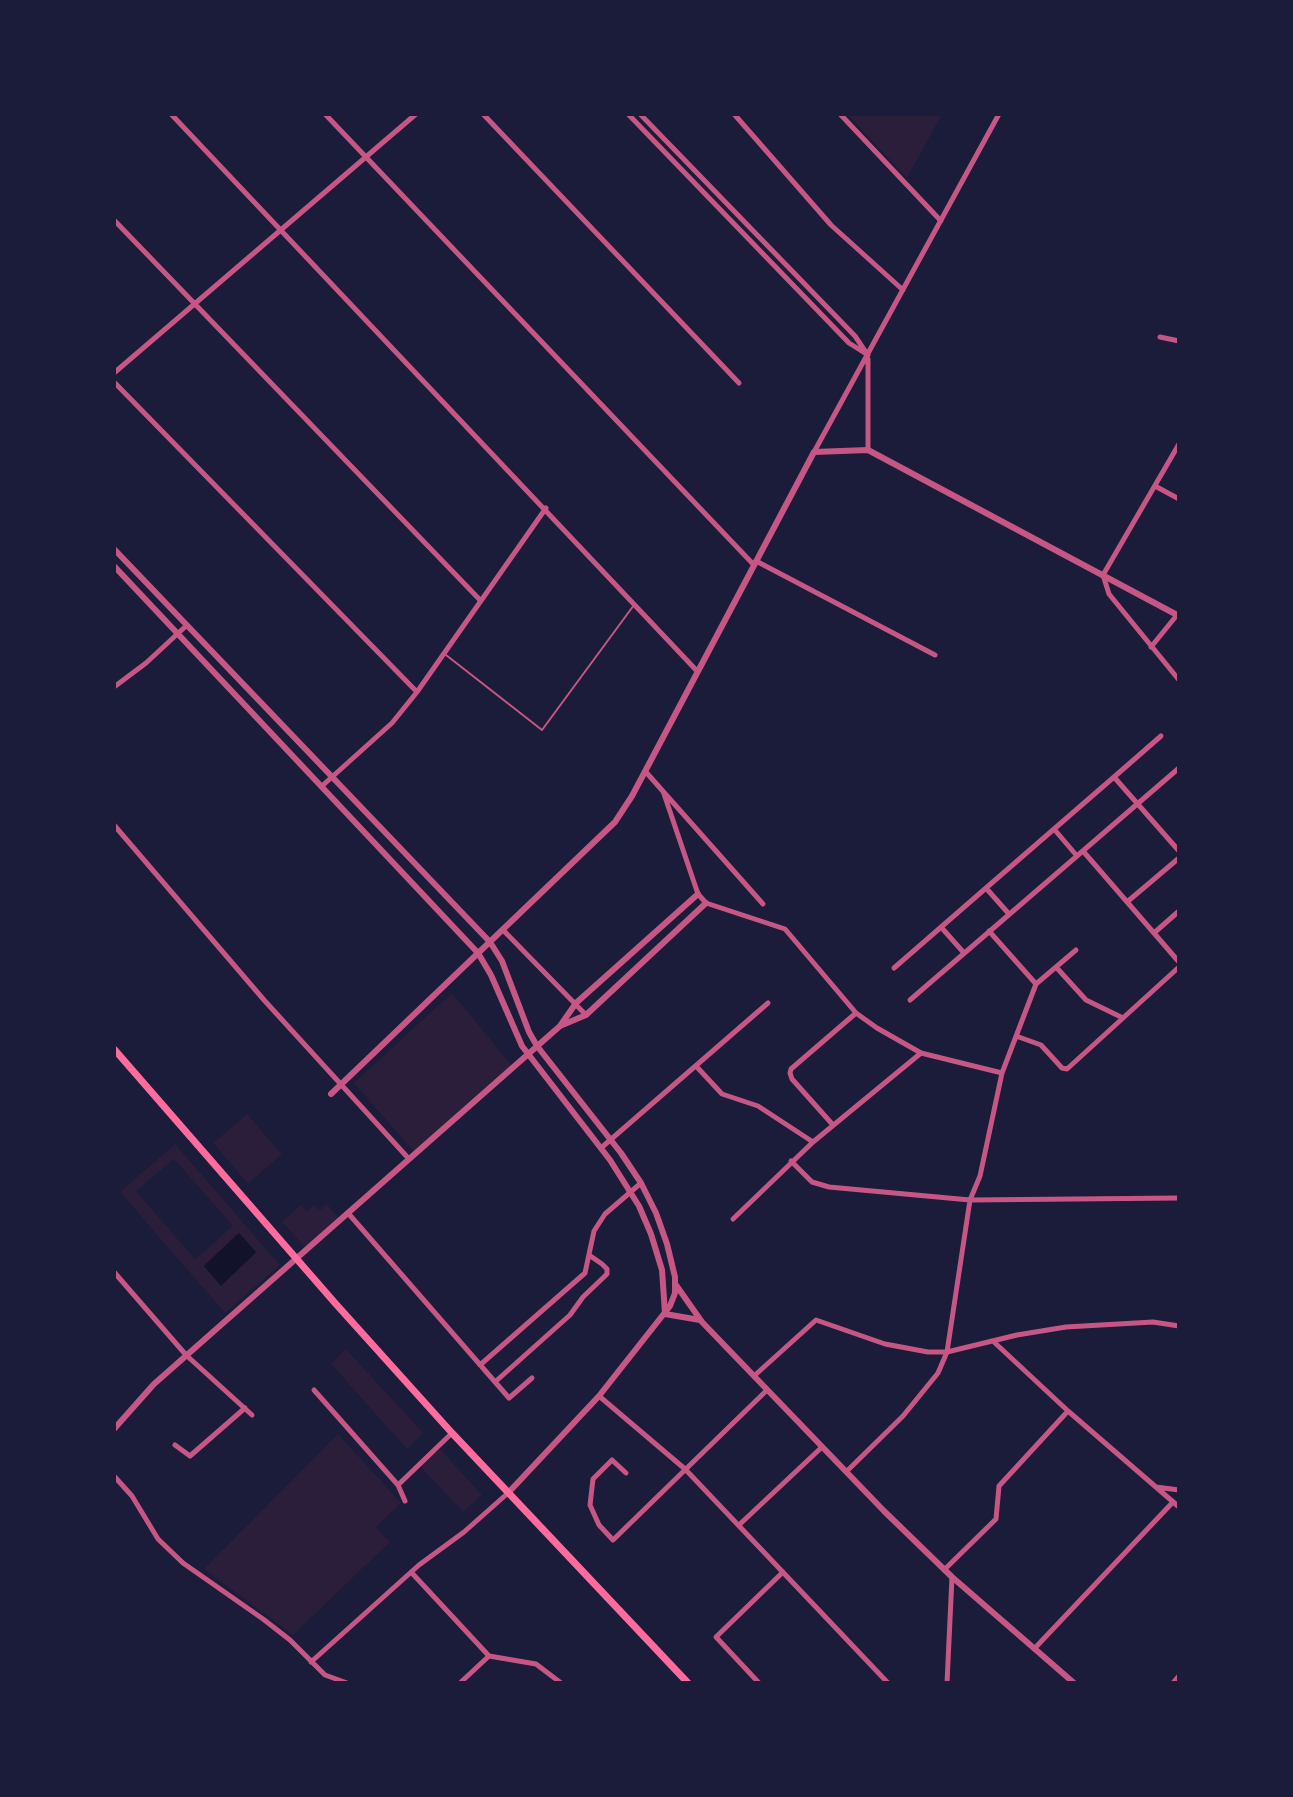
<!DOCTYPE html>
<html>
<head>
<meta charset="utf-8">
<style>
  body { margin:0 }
  #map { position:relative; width:1293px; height:1797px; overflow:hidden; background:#1b1b3a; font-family:"Source Sans 3",sans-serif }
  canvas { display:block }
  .frame { position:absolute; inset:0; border:116px solid #1b1b3a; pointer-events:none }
</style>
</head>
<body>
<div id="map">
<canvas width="1293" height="1797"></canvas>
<div class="frame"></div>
</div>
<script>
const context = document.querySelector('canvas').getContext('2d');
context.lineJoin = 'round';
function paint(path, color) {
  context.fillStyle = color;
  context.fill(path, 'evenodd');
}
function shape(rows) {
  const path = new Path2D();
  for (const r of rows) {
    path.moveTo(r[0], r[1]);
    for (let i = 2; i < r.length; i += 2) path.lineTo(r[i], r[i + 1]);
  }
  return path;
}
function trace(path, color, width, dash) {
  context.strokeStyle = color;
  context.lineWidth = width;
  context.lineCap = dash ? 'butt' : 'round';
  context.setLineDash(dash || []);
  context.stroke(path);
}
paint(shape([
  [847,114,942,114,907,178],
  [452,993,513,1067,415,1153,354,1083],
  [247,1114,282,1154,248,1184,213,1143],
  [175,1144,280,1265,225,1313,120,1192],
  [174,1159,233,1226,195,1259,136,1191],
  [239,1233,256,1253,221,1285,204,1265],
  [327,1204,340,1220,307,1249,282,1222,301,1205,307,1211,314,1205,320,1210],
  [346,1349,423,1433,407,1449,331,1364],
  [338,1434,401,1503,376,1527,390,1542,293,1635,204,1569],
  [438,1447,482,1495,463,1512,419,1465]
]), '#2a1e3b');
paint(shape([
  [239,1233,256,1252,221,1286,204,1266]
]), '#12122b');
trace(shape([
  [446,655,542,730,634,605]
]), '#c65784', 2);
trace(shape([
  [171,114,697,671],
  [325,114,753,564],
  [483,114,739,383],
  [628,114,849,343,868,355],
  [640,114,855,336,865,351],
  [734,114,831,225,903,290],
  [840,114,941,221],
  [114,220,480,600],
  [1160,337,1179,341],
  [868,359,868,450],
  [114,373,416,114],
  [114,382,417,692],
  [1179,444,1103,575,1109,594,1179,680],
  [814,452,999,114],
  [1155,486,1179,499],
  [756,561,935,655],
  [1151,647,1177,615],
  [114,687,146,663,187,625],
  [645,771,763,904],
  [1114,777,1161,736],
  [322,786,392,723,417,692,546,508],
  [663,791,698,894,706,903,785,929,856,1013,877,1028,921,1053,1002,1073],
  [114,825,264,1000,409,1159],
  [1054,829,1077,856],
  [1083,851,1179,962],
  [986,888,1114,777,1179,851],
  [1127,902,1179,858],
  [941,927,964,953],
  [503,930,586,1015],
  [989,931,1036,984],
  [1154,933,1179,911],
  [1056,967,1076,950],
  [894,968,986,888,1009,914],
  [910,1000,1179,768],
  [1016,1036,1041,1045,1062,1068,1067,1069,1179,967],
  [696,1066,722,1094,758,1106,813,1142],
  [833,1125,792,1079,790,1073,791,1069,856,1013],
  [601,1148,768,1003],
  [791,1161,812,1182,829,1187,970,1200,1179,1198],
  [348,1213,509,1398,532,1378],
  [733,1219,813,1142,921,1053],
  [114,1272,186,1355,252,1415],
  [994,1342,1068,1411,1179,1507],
  [480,1365,585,1273,594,1231,605,1214,641,1183],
  [754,1376,816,1320,885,1344,928,1352,947,1352,1017,1335,1066,1327,1153,1322,1179,1326],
  [495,1382,570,1315,583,1297,607,1274,607,1269,602,1264,589,1255],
  [314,1390,398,1485,452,1433],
  [599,1396,685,1469,888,1683],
  [175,1445,190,1456,245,1408],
  [846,1472,903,1416,938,1373,947,1352,970,1200,980,1176,1002,1073,1036,984,1056,967,1086,1000,1123,1018],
  [626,1473,612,1460,593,1479,590,1505,599,1525,613,1540,766,1391],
  [114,1476,132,1496,158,1539,183,1563,263,1619,290,1640,325,1675,347,1683],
  [398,1485,405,1501],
  [1156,1487,1179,1490],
  [739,1525,822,1447],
  [944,1570,996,1519,999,1486,1068,1411],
  [411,1572,489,1656],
  [1034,1649,1173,1502],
  [311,1662,419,1565,464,1532,508,1493],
  [460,1683,489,1656,536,1664,561,1683],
  [759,1683,716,1637,783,1572],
  [947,1683,952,1577],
  [1173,1683,1179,1676]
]), '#c65784', 5);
trace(shape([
  [114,549,490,942,502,961,529,1032,537,1046,621,1153,641,1183,656,1213,667,1244,675,1277,675,1293,670,1306,599,1396,509,1492],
  [114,566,478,953,491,975,522,1046,610,1160,639,1206,651,1234,662,1270,665,1313],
  [560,1026,586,1015,706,903],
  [331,1094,615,822,632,796,814,452,868,450,1179,616],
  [676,1285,702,1322,884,1511,952,1577,1074,1683],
  [665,1314,700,1320],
  [114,1429,154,1384,560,1026,576,1003,698,894]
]), '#c65784', 6);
trace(shape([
  [114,1049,335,1303,452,1433,688,1683]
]), '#ff6b9d', 7);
</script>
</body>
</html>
